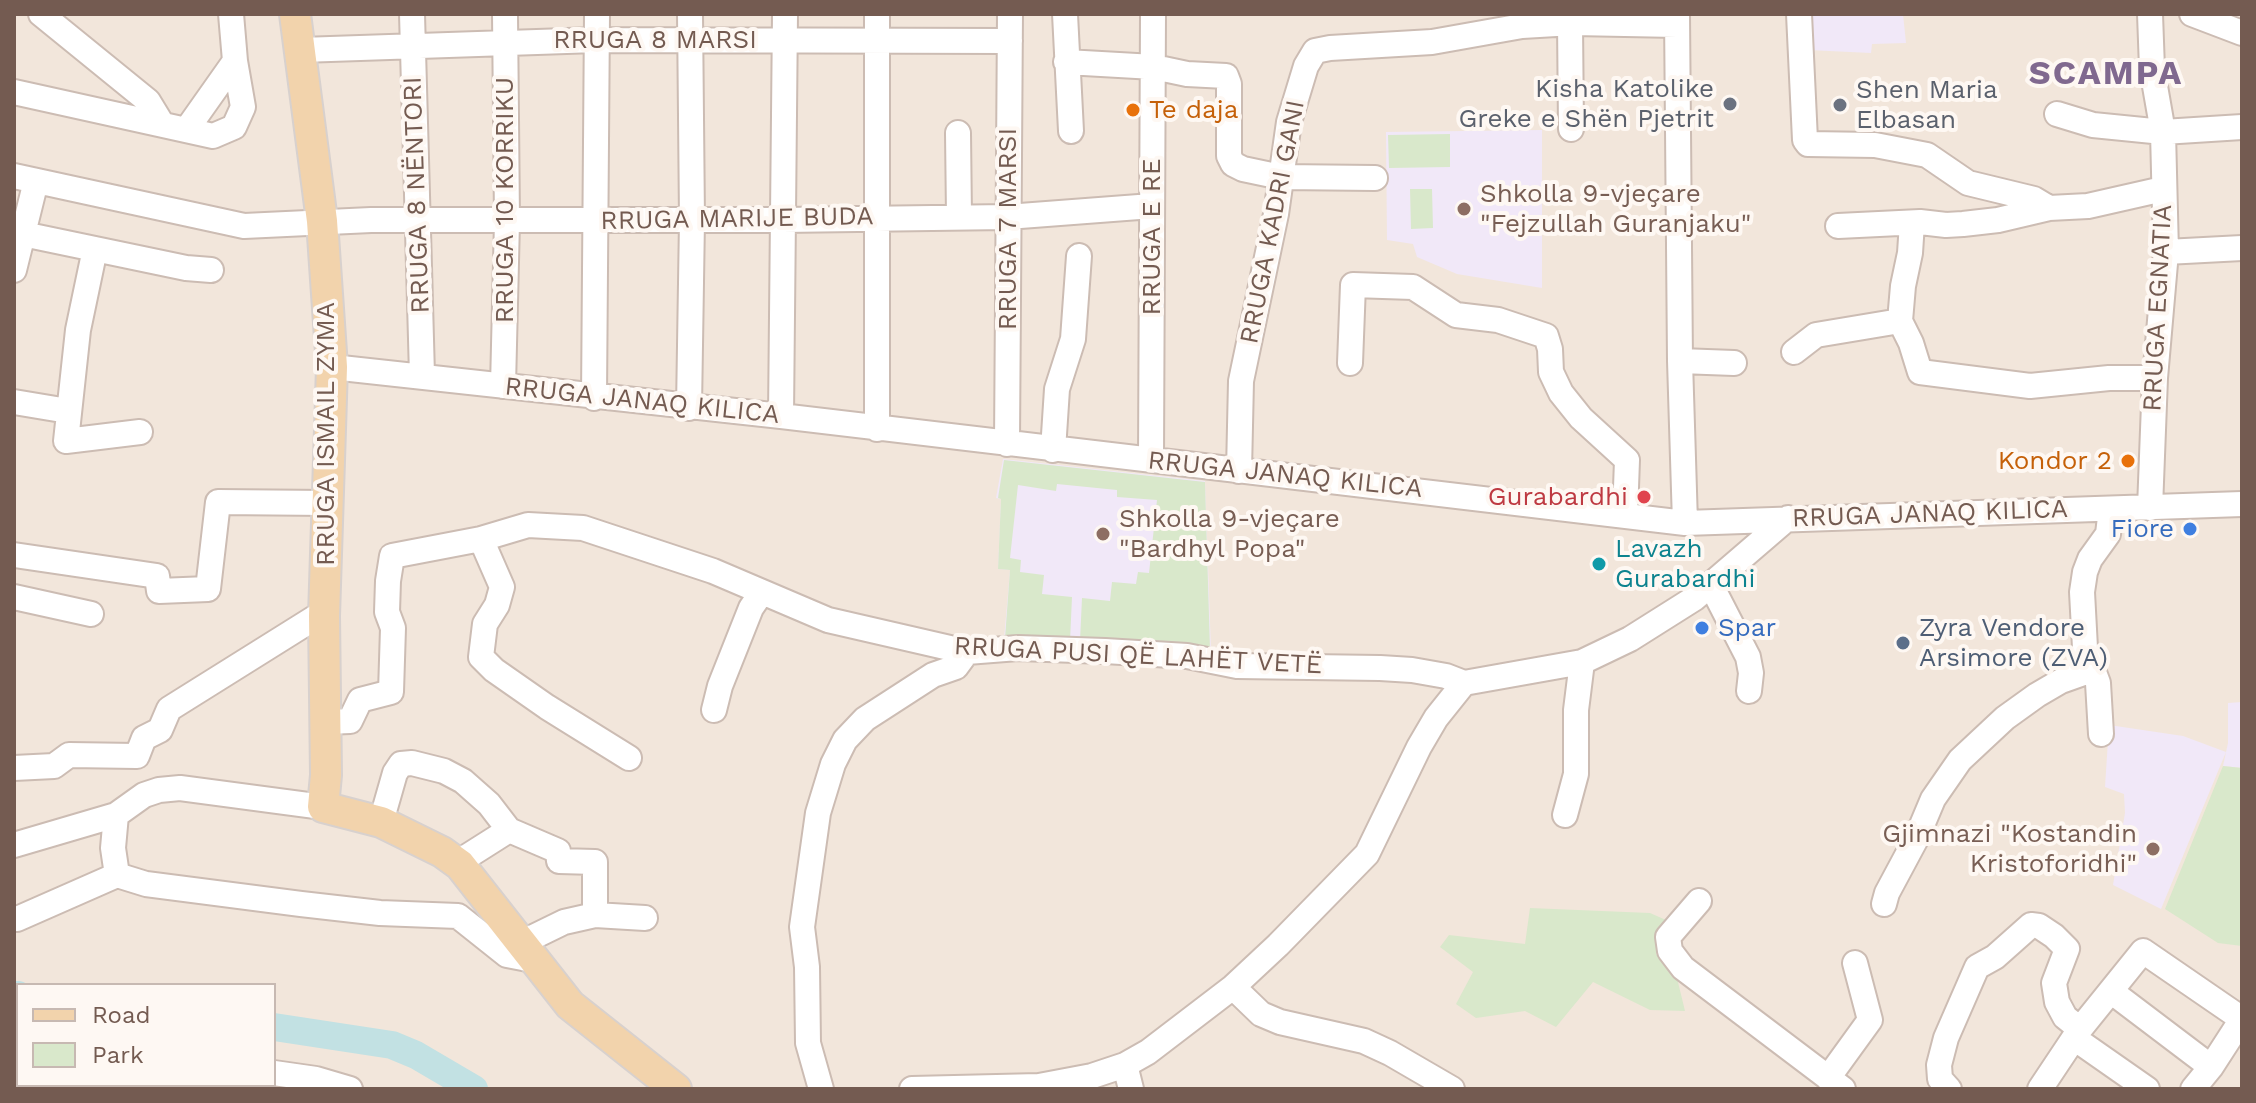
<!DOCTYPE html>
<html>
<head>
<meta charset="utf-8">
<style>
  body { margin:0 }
  #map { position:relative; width:2256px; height:1103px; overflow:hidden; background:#fbf4ec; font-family:"Work Sans",sans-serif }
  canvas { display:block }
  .frame { position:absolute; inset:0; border:16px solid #745b51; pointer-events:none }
  .legend { position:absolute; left:16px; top:983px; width:260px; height:104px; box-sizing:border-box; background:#fef8f3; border:2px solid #c7b9b2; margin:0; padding:10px 14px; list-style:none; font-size:24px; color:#745b51 }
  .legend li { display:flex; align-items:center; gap:16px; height:40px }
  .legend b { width:40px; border:2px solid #c7b9b2 }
</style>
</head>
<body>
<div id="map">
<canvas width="2256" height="1103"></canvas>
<div class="frame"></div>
<ul class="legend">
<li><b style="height:10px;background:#f2d3ac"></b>Road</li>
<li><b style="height:22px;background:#d9e8cb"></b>Park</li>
</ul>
</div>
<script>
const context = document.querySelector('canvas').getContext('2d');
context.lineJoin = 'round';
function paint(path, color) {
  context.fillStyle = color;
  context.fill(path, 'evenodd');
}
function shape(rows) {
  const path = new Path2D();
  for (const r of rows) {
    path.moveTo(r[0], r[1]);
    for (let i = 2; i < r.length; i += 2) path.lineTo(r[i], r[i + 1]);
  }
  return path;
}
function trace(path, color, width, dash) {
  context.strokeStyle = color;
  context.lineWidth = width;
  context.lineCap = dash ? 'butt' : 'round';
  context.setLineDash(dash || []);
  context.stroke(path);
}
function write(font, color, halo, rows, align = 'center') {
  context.font = font + ' "Work Sans",sans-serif';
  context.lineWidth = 8;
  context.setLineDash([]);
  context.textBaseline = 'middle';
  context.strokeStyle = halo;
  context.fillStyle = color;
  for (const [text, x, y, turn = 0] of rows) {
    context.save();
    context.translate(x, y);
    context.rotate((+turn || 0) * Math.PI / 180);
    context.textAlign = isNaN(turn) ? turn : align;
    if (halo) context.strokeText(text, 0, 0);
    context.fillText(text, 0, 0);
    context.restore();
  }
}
paint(shape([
  [14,14,2242,14,2242,1089,14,1089],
  [18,985,274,985,274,1085,18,1085]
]), '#f2e6db');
paint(shape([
  [1804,14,1903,14,1906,43,1872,44,1871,53,1808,50],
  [1542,130,1542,288,1457,274,1417,257,1413,244,1387,240,1386,132],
  [1003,459,1205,481,1211,651,1004,639,1010,570,998,569,1001,499,996,498],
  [2242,702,2242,768,2223,766,2228,743,2228,703],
  [2109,725,2183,736,2226,752,2161,909,2113,885,2125,813,2124,794,2105,787]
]), '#f1e8f8');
paint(shape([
  [1450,134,1450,167,1389,168,1388,135],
  [1410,189,1432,189,1433,228,1411,229],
  [1004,460,1205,482,1210,649,1080,641,1082,598,1110,601,1112,582,1136,584,1138,572,1149,573,1157,500,1117,497,1117,490,1057,484,1056,491,1018,485,1010,558,1021,560,1020,572,1044,575,1042,594,1072,597,1070,641,1005,638,1010,570,998,569,1001,499,998,498],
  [2223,766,2242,768,2242,946,2218,943,2165,909],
  [1530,908,1650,913,1666,920,1656,954,1677,978,1685,1011,1650,1010,1593,982,1556,1027,1525,1011,1476,1018,1456,1004,1473,972,1440,947,1449,935,1525,944]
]), '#d9e8cb');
trace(shape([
  [14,995,18,995],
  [274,1027,392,1045,416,1055,474,1089]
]), '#c2e1e3', 28);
const minor = shape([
  [41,14,148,101,162,124],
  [412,14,422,375],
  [1065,14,1071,131],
  [1677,14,1680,361,1685,523],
  [1799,14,1805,140,1808,144,1875,145,1927,155,1968,183,2034,199,2049,208],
  [2150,14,2152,69,2163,132,2166,252,2155,378,2150,508],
  [2192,14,2242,33],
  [1570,23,1571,129],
  [301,50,596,40,1010,41],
  [1066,62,1154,67,1187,74,1226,76,1229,84,1229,156,1233,164,1243,169,1281,177,1375,178],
  [14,92,213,136,234,127,243,107,235,61,231,14],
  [2057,114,2093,125,2163,132,2242,127],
  [187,129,235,61],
  [958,133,959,217],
  [14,176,244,226,371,220,783,220,1007,217,1152,206],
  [1838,226,1920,222,1946,225,1963,224,1998,220,2049,208,2088,206,2163,189],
  [23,234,186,268,211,270],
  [95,249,78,330,66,441,140,432],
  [2166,252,2242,248],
  [14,270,36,181],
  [1900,321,1903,286,1910,253,1912,223],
  [1794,352,1816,335,1900,321,1911,343,1920,372,2030,386,2109,378,2155,378],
  [1680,361,1734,363],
  [1350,363,1353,285,1413,287,1456,315,1498,320,1546,336,1550,349,1551,372,1561,393,1581,418,1627,460,1625,515],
  [332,367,781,416,1685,523,2242,504],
  [503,386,507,221,505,14],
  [594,398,597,14],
  [14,402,68,411],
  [689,408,692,220,690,14],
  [781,416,785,14],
  [877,429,877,14],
  [1007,444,1010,14],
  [1053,450,1057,389,1073,339,1079,256],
  [1151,460,1153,14],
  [1239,471,1241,381,1276,214,1289,122,1306,66,1315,51,1330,48,1432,42,1522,26,1573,23,1677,25],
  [481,539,502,587,497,605,485,624,481,657,494,670,547,707,629,758],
  [14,555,157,576,159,591,208,589,218,502,328,503],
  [1711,585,1748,657,1751,673,1749,691],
  [14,597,91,614],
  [714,710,720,686,751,608,762,592],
  [326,722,350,721,360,700,391,692,393,628,387,612,388,581,392,556,481,539,528,525,583,528,713,571,828,620,967,652,1018,648,1105,651,1187,656,1237,666,1380,668,1412,670,1446,676,1464,683,1582,662,1630,639,1695,598,1788,518],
  [2101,734,2098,683,2085,648,2082,592,2085,572,2090,559,2108,534,2111,509],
  [14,768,54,766,69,755,137,756,144,738,160,730,169,709,324,612],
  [116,815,113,848,117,875,146,884,301,904,380,913,458,916,507,955,533,960],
  [1565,815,1576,774,1576,710,1582,662],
  [381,822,395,773,401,764,412,763,444,771,463,781,489,804,509,830,558,851,559,861,595,862,595,915,645,918],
  [14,845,116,815,144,795,159,790,180,788,323,807],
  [460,865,468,856,509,830],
  [1699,901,1668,937,1670,951,1683,968,1843,1089],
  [1884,904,1887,893,1917,837,1933,799,1960,760,2005,718,2037,695,2061,681,2092,670],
  [17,919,117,875],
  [521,943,564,922,595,915],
  [1233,987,1261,1014,1280,1022,1364,1041,1390,1053,1452,1089],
  [2112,992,2211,1067],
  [2074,1038,2147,1089],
  [14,1039,18,1040],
  [1125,1065,1131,1089],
  [274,1073,316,1079,350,1089],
  [1828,1078,1870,1020,1855,963],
  [821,1089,808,1043,807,967,802,927,818,813,833,764,845,740,865,719,933,675,956,667,967,652],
  [912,1089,1039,1086,1092,1076,1125,1065,1148,1052,1233,987,1278,945,1367,854,1419,747,1436,718,1464,683],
  [1949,1089,1940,1079,1939,1065,1946,1038,1977,967,1995,957,2031,925,2039,926,2054,936,2067,949,2054,983,2057,1002,2065,1017,2080,1029],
  [2040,1089,2080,1029,2143,951,2242,1019],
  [2193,1089,2211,1067,2242,1019]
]);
const major = shape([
  [295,14,322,221,332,367,324,616,326,775,323,807,381,822,442,852,460,865,570,1005,676,1089]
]);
trace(minor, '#ccbcb3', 28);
trace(major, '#d8d1ce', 34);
trace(minor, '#fff', 24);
trace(major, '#f2d3ac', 30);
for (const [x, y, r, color] of [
  [1730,104,8,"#6b7280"],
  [1840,105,8,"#6b7280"],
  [1133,110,8,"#e8710a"],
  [1464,209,8,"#8d6e63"],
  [2128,461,8,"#e8710a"],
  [1644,497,8,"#e0444e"],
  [2190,529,8,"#3f7fe0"],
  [1103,534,8,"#8d6e63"],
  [1599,564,8,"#0f9aa8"],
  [1702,628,8,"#3f7fe0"],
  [1903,643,8,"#5c6f8a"],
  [2153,849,8,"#8d6e63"]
]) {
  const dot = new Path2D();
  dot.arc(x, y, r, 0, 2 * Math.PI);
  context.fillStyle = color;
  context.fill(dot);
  trace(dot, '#fef8f3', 3);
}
write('26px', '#745b51', '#fef8f3', [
  ["RRUGA 8 MARSI",655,40],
  ["RRUGA 8 NËNTORI",417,195,-92],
  ["RRUGA 10 KORRIKU",505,200,-90],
  ["RRUGA MARIJE BUDA",737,219,-1],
  ["RRUGA KADRI GANI",1273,222,-79],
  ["RRUGA 7 MARSI",1008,229,-90],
  ["RRUGA E RE",1152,237,-90],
  ["RRUGA EGNATIA",2158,308,-87],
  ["RRUGA JANAQ KILICA",642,401,6],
  ["RRUGA ISMAIL ZYMA",326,434,-90],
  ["RRUGA JANAQ KILICA",1285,475,6],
  ["RRUGA JANAQ KILICA",1930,514,-2],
  ["RRUGA PUSI QË LAHËT VETË",1138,656,3]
]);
write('26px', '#5b616d', '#fef8f3', [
  ["Kisha Katolike",1714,89],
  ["Greke e Shën Pjetrit",1714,119],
  ["Shen Maria",1856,90,"left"],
  ["Elbasan",1856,120,"left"]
], 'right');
write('26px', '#c56008', '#fef8f3', [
  ["Te daja",1149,110],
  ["Kondor 2",2112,461,"right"]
], 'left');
write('26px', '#785e54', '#fef8f3', [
  ["Shkolla 9-vjeçare",1480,194],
  ["\"Fejzullah Guranjaku\"",1480,224],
  ["Shkolla 9-vjeçare",1119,519],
  ["\"Bardhyl Popa\"",1119,549],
  ["Gjimnazi \"Kostandin",2137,834,"right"],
  ["Kristoforidhi\"",2137,864,"right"]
], 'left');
write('26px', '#be3a42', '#fef8f3', [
  ["Gurabardhi",1628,497]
], 'right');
write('26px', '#366cbe', '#fef8f3', [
  ["Fiore",2174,529],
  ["Spar",1718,628,"left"]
], 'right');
write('26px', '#0d838f', '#fef8f3', [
  ["Lavazh",1615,549],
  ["Gurabardhi",1615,579]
], 'left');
write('26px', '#4e5e75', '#fef8f3', [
  ["Zyra Vendore",1919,628],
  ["Arsimore (ZVA)",1919,658]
], 'left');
context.letterSpacing = '2px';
write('bold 34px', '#80698f', '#fef8f3', [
  ["SCAMPA",2106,74]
]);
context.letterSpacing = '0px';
</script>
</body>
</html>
